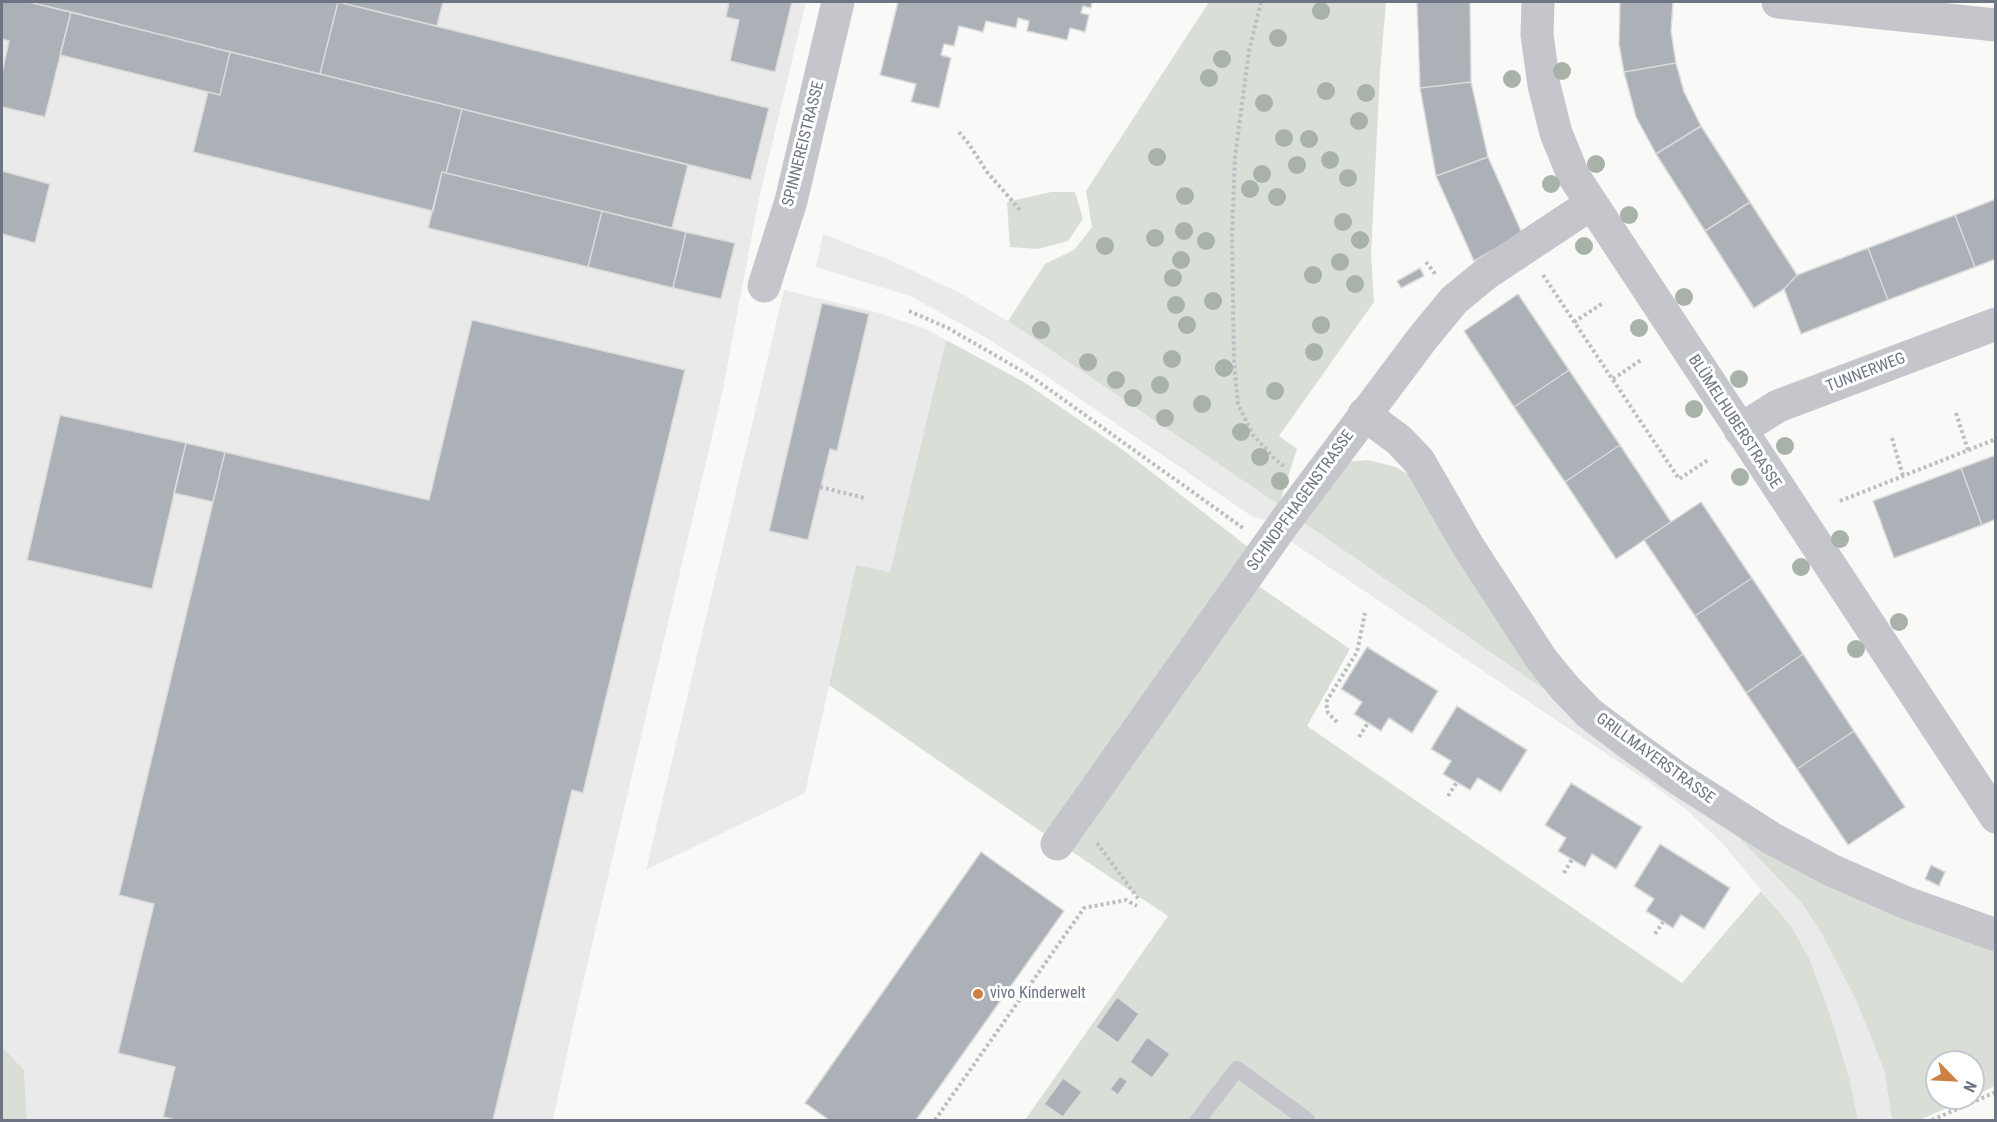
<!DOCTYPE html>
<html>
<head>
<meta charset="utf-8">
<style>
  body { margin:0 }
  #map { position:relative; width:1997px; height:1122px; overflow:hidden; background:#f9f9f8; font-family:"Roboto Condensed",sans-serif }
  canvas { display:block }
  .frame { position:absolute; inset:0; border:3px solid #6d7585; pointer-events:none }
  .north { position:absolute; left:1925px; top:1050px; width:60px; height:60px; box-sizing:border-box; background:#fff; border:2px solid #c5c8ce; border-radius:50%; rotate:114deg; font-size:16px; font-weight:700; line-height:24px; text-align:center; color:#6d7585 }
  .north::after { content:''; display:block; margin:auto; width:21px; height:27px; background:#ce8044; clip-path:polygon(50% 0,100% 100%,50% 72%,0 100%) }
</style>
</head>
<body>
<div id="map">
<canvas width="1997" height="1122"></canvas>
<div class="frame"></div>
<div class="north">N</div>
</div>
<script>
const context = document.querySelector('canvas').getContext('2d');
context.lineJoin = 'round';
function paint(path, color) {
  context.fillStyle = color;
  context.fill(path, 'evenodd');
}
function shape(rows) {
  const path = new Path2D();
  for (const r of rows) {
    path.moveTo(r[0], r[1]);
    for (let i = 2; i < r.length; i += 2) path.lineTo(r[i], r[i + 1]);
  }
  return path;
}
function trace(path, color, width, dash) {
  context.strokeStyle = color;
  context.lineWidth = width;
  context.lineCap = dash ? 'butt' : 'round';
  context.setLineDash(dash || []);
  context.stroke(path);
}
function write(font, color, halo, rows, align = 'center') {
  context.font = font + ' "Roboto Condensed",sans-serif';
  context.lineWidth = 6;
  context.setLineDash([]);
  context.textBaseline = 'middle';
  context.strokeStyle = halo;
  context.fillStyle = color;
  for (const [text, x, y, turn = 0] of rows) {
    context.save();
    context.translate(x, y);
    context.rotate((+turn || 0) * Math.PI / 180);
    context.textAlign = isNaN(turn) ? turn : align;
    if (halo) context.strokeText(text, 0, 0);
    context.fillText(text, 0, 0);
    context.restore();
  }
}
paint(shape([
  [2,2,806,2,758,203,722,394,574,1021,553,1120,27,1120,24,1070,2,1047],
  [823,234,890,260,960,293,1008,321,1279,505,1273,516,1266,520,1253,517,1045,375,985,337,910,296,816,267],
  [784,290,876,312,926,329,946,340,890,572,856,565,805,793,646,870],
  [1300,520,1558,699,1730,828,1767,865,1801,902,1823,936,1856,1000,1884,1070,1892,1120,1858,1120,1850,1081,1831,1017,1810,960,1791,926,1723,844,1688,811,1650,783,1287,539]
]), '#eaeaeb');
paint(shape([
  [1209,2,1386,2,1380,72,1371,254,1374,302,1279,436,1297,449,1279,505,1008,321,1045,264,1074,250,1092,227,1086,191],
  [1051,192,1075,192,1083,219,1068,241,1038,249,1010,247,1007,202],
  [946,340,1024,382,1123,450,1248,547,1046,835,829,685,856,565,890,572],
  [1368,460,1396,467,1416,479,1558,699,1300,520,1343,462],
  [1254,583,1350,649,1307,726,1682,983,1761,891,1791,926,1810,960,1831,1017,1850,1081,1858,1120,1025,1120,1168,916,1068,849],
  [1730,828,1995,947,1995,1086,1973,1096,1973,1062,1937,1062,1937,1098,1969,1098,1920,1120,1892,1120,1884,1070,1856,1000,1823,936,1801,902],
  [2,1047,24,1070,27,1120,2,1120]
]), '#d9ded7');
const building = shape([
  [2,2,29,2,71,12,45,117,2,107,2,73,9,41,2,39,2,2],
  [29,2,338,2,320,74,29,2],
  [338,2,443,2,437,26,338,2],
  [338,2,769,108,751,180,320,74,338,2],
  [729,2,792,2,775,72,730,61,739,20,726,17,729,2],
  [898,2,1092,2,1091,8,1083,6,1081,13,1089,15,1085,32,1070,28,1067,40,1027,31,1029,21,1018,18,1016,28,986,21,983,32,959,26,954,46,944,44,941,55,951,58,939,108,911,102,916,84,880,75,898,2],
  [1417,2,1470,2,1471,82,1420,88,1417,2],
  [1620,2,1673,2,1671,31,1676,63,1624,72,1619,44,1620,2],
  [71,12,230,52,220,95,60,55,71,12],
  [230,52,462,109,446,173,442,172,433,211,193,152,208,92,220,95,230,52],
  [1676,63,1684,92,1701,126,1656,154,1636,117,1624,72,1676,63],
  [1471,82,1488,157,1436,176,1420,88,1471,82],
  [462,109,688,165,672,228,446,173,462,109],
  [1701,126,1750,202,1705,231,1656,154,1701,126],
  [1488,157,1522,233,1474,261,1436,176,1488,157],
  [2,171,50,184,35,243,2,234,2,171],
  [442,172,602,211,588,267,428,228,442,172],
  [1996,199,1996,259,1975,267,1955,215,1996,199],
  [1750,202,1797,275,1784,289,1754,308,1705,231,1750,202],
  [602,211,686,232,673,288,588,267,602,211],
  [1955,215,1975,267,1888,300,1868,248,1955,215],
  [686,232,735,243,721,299,673,288,686,232],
  [1868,248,1888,300,1801,334,1784,289,1797,275,1868,248],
  [1420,268,1424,276,1401,288,1397,281,1420,268],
  [1518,294,1569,370,1514,407,1464,331,1518,294],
  [822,303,869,314,837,451,830,449,808,540,769,531,822,303],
  [472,320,685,370,583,793,572,790,493,1120,176,1120,163,1117,175,1067,118,1053,154,904,119,895,225,452,429,500,472,320],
  [1569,370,1620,445,1565,482,1514,407,1569,370],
  [60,415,186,443,152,589,27,560,60,415],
  [186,443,225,452,213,502,174,493,186,443],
  [1620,445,1671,522,1616,559,1565,482,1620,445],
  [1996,455,1996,519,1982,525,1961,468,1996,455],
  [1961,468,1982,525,1894,558,1873,501,1961,468],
  [1701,502,1752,578,1695,616,1644,540,1701,502],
  [1752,578,1803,654,1746,693,1695,616,1752,578],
  [1367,647,1438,691,1412,733,1389,718,1381,731,1354,714,1362,702,1341,689,1367,647],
  [1803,654,1854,731,1797,769,1746,693,1803,654],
  [1457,706,1527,750,1501,792,1478,778,1470,790,1443,774,1451,761,1431,749,1457,706],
  [1854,731,1905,807,1848,845,1797,769,1854,731],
  [1571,783,1642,827,1616,869,1592,854,1585,867,1558,851,1566,838,1545,825,1571,783],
  [1660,844,1730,888,1704,929,1681,915,1673,928,1646,911,1654,899,1634,886,1660,844],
  [981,852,1064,911,916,1120,829,1120,805,1103,981,852],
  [1931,865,1945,872,1939,886,1925,879,1931,865],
  [1117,997,1139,1014,1118,1043,1096,1027,1117,997],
  [1147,1037,1170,1054,1152,1078,1130,1062,1147,1037],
  [1120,1076,1128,1081,1118,1095,1110,1089,1120,1076],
  [1063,1078,1082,1092,1063,1117,1044,1104,1063,1078]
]);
paint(building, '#acb0b7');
trace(building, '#dbdbda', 1.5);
trace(shape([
  [1261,2,1249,51,1235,157,1232,234,1234,362,1238,404,1253,435,1276,460,1286,468],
  [959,132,969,144,987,172,1021,211],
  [1426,262,1436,275],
  [1543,275,1679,479,1708,460],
  [909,311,948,328,1029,375,1243,528],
  [1574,322,1603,303],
  [1613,379,1641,360],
  [1956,413,1968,450],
  [1892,438,1903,476],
  [820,487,865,498],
  [1840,501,1996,439],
  [1337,722,1328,713,1326,702,1357,652,1365,613],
  [1359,737,1368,723],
  [1448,796,1457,782],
  [1097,843,1140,901],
  [1564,873,1572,859],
  [1655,934,1663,922],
  [935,1120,1084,908,1126,900,1137,906],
  [1932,1120,1996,1092]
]), '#bcbec1', 4, [3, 3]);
trace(shape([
  [1198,1120,1237,1069,1307,1120]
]), '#c4c6cb', 16);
trace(shape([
  [1538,2,1537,35,1544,85,1556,133,1573,175,1996,817],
  [1778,2,1996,25],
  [764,286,791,201,838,2],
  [1364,414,1399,440,1419,461,1468,546,1542,660,1565,688,1589,713,1630,744,1679,779,1771,838,1831,870,1904,902,1996,935],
  [1740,430,1778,406,1996,324],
  [1057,844,1284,523,1422,339,1454,300,1487,273,1591,204]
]), '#c4c6cb', 33);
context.fillStyle = '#a8b2a8';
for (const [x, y] of [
  [1321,11],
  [1278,38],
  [1222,59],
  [1562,71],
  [1209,78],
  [1512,79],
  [1326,91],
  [1366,93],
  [1264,103],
  [1359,121],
  [1284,138],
  [1309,139],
  [1157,157],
  [1330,160],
  [1596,164],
  [1297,165],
  [1262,174],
  [1348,178],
  [1551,184],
  [1250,189],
  [1185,196],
  [1277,197],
  [1629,215],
  [1343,222],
  [1184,231],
  [1155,238],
  [1360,240],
  [1206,241],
  [1105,246],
  [1584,246],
  [1181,260],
  [1340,262],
  [1313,275],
  [1173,278],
  [1355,284],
  [1684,297],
  [1213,301],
  [1176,305],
  [1187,325],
  [1321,325],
  [1639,328],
  [1041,330],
  [1314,352],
  [1172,359],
  [1088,362],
  [1224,368],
  [1739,379],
  [1116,380],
  [1160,385],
  [1275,391],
  [1133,398],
  [1202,404],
  [1694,409],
  [1165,418],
  [1241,432],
  [1785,446],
  [1260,457],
  [1740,477],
  [1280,481],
  [1840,539],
  [1801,567],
  [1899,622],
  [1856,649]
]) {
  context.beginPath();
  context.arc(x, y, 9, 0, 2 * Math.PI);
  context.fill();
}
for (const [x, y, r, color] of [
  [978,994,6,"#ce8044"]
]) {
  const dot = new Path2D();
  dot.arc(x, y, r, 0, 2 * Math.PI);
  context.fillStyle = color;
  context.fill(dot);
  trace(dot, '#fff', 2);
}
write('16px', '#6d7585', '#fff', [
  ["SPINNEREISTRASSE",804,144,-76],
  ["TUNNERWEG",1866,373,-21],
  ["BLÜMELHUBERSTRASSE",1734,422,57],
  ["SCHNOPFHAGENSTRASSE",1301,501,-54],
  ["GRILLMAYERSTRASSE",1655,759,36]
]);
write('16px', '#6d7585', '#fff', [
  ["vivo Kinderwelt",990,994]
], 'left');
</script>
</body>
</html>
